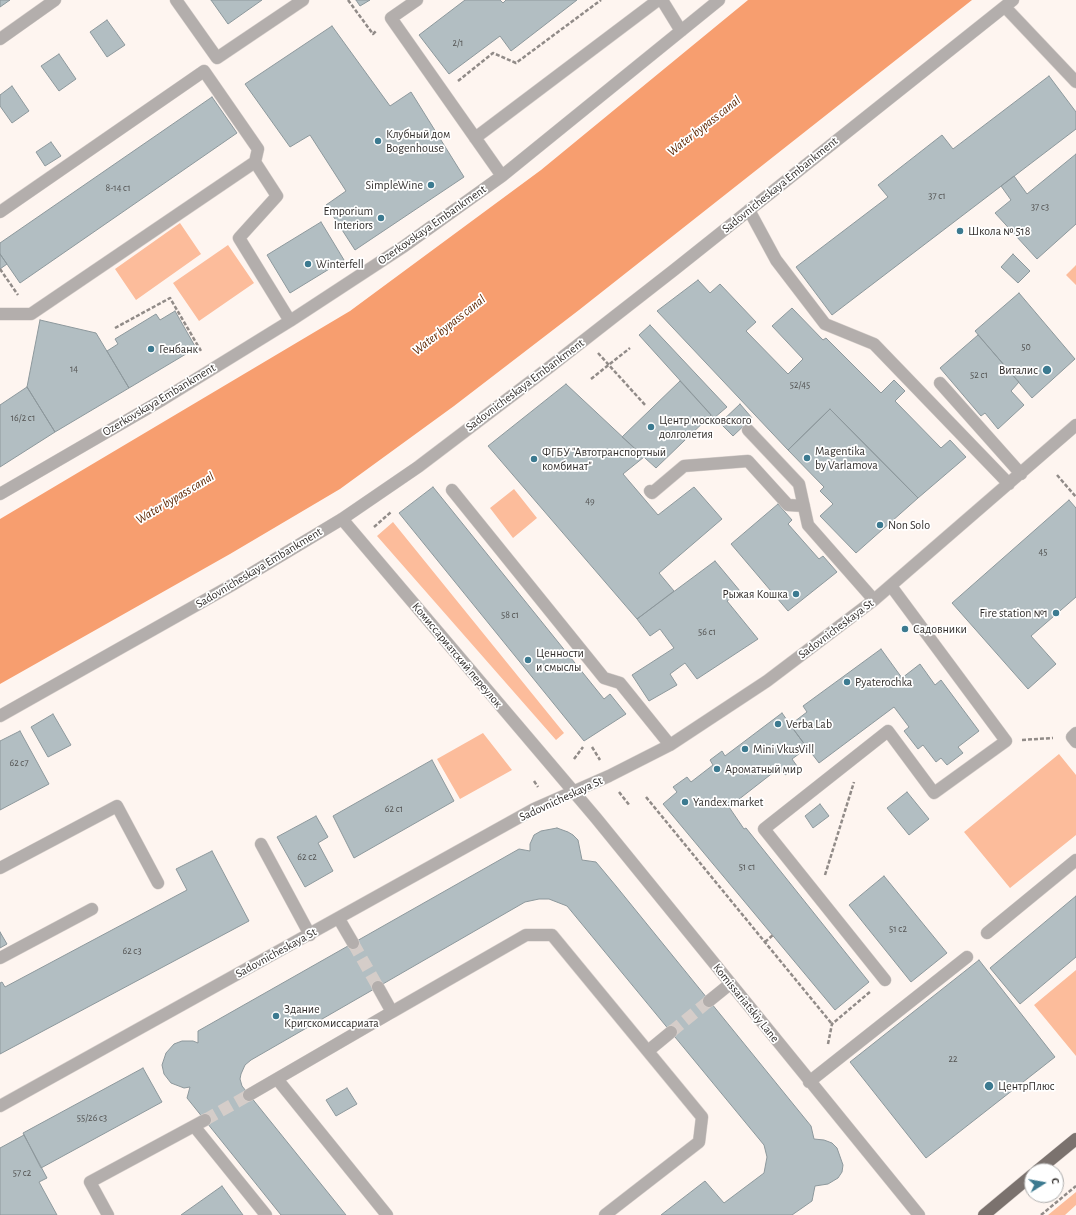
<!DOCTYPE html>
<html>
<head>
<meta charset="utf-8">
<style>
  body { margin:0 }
  #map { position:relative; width:1076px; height:1215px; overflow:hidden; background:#fef5f0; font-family:"Alegreya Sans",sans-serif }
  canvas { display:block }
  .north { position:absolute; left:1024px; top:1163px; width:40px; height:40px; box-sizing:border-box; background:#fff; border:1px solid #adacab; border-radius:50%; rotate:79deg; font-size:11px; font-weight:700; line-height:16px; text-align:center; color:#332f2d }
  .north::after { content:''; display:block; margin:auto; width:14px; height:18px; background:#3c7a90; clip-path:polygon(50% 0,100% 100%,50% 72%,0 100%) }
</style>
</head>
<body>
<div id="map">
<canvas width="1076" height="1215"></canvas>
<div class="north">С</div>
</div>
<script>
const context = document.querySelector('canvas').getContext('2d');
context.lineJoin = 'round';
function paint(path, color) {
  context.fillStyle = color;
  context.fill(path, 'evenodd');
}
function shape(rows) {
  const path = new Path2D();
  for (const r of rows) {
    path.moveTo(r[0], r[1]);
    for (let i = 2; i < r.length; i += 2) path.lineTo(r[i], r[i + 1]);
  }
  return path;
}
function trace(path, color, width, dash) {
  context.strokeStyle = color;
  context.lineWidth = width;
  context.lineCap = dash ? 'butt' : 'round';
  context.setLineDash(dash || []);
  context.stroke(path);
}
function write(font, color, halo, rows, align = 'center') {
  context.font = font + ' "Alegreya Sans",sans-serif';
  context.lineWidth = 3.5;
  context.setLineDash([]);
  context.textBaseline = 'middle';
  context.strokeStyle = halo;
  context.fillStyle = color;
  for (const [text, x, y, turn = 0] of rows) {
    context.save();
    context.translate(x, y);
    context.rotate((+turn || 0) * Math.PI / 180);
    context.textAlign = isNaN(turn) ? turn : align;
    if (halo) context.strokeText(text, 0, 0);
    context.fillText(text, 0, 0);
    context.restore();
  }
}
paint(shape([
  [180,223,201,254,136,300,115,269],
  [228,245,254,283,199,321,173,283],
  [1076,265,1076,285,1066,275],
  [514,489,537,518,513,538,490,508],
  [393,522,564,733,556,740,377,536],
  [483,733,512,770,460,799,437,759],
  [1059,754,1076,775,1076,835,1010,888,964,832],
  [1076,970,1076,1056,1034,1005],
  [1076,1192,1076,1205,1065,1215,1048,1215]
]), '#fcbc9b');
paint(shape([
  [748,0,972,0,579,310,454,406,340,489,230,554,0,684,0,519,350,311,541,170]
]), '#f79e6f');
const building = shape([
  [0,0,10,0,0,7,0,0],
  [211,0,262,0,228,24,211,0],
  [356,0,370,0,360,6,356,0],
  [465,0,500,0,503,3,506,0,577,0,511,51,500,36,449,74,419,35,465,0],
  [107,20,125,45,107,57,90,32,107,20],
  [332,26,390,106,411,92,464,177,355,250,326,205,346,191,310,135,290,147,245,84,332,26],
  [59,54,76,79,59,91,41,66,59,54],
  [1049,76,1076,112,1076,129,832,315,796,267,888,197,878,185,942,135,953,149,1049,76],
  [12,86,29,111,12,123,0,106,0,95,12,86],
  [212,97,237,133,20,283,0,254,0,243,212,97],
  [51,142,61,156,45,166,36,152,51,142],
  [1076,154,1076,224,1037,259,995,213,1011,200,1001,186,1014,176,1027,194,1076,154],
  [321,222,344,260,290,293,267,255,321,222],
  [0,254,7,264,0,269,0,254],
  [1013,254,1030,271,1018,283,1001,267,1013,254],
  [698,280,710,293,720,284,756,322,746,331,788,374,803,359,772,326,792,308,823,340,826,338,881,393,894,380,905,391,895,401,941,448,950,440,966,457,918,498,830,409,788,450,657,311,698,280],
  [1019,293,1075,359,1032,398,975,331,1019,293],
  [175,311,196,348,129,388,107,351,118,344,115,339,156,314,160,320,175,311],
  [40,320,96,333,129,388,55,432,27,387,40,320],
  [650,325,727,407,714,418,639,335,650,325],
  [978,335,1019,382,1011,391,1024,405,998,429,985,413,981,416,940,368,978,335],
  [680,381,711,415,656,468,622,437,680,381],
  [566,384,644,457,623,474,658,515,694,487,722,519,659,573,674,591,637,619,488,446,566,384],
  [27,387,55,432,0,467,0,405,27,387],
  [740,404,752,418,733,436,720,423,740,404],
  [830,409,918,498,856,553,820,516,833,504,820,491,824,487,788,450,830,409],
  [433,487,604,699,610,694,626,714,584,741,399,513,433,487],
  [1069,500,1076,508,1076,597,1031,636,1056,664,1028,689,952,603,1069,500],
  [778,504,792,520,788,524,819,559,823,556,837,572,788,611,731,544,778,504],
  [715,561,740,591,727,601,758,639,697,679,685,663,670,674,677,685,649,701,632,675,674,648,660,629,650,636,637,619,715,561],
  [881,649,902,678,920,664,935,685,941,680,979,731,958,747,963,753,947,765,941,758,936,762,923,745,918,749,904,731,909,727,894,707,819,763,790,725,807,712,803,706,881,649],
  [782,713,807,748,792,759,797,766,785,775,779,768,729,807,744,829,746,828,869,982,835,1010,663,804,677,792,673,787,687,777,691,782,713,765,710,760,722,751,725,756,782,713],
  [53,714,71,745,48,757,31,727,53,714],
  [20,731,49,784,0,810,0,741,20,731],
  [432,760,454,801,354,858,333,816,432,760],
  [907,792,929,819,909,835,887,808,907,792],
  [820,804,829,816,813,828,805,816,820,804],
  [316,816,328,837,318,843,333,871,305,887,277,837,316,816],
  [557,828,568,832,573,835,578,840,582,860,596,862,616,886,811,1126,814,1139,824,1140,832,1143,837,1148,843,1165,842,1172,838,1178,828,1184,815,1186,812,1201,792,1215,661,1215,705,1181,724,1203,764,1173,767,1157,764,1145,567,906,549,899,539,899,525,902,251,1060,245,1065,241,1074,240,1079,242,1086,346,1215,281,1215,187,1098,190,1087,184,1088,171,1083,164,1074,162,1065,166,1053,174,1044,182,1041,193,1041,198,1043,198,1031,519,849,530,851,530,844,534,835,541,831,557,828],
  [212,851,249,921,0,1054,0,983,2,982,5,987,187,890,176,869,212,851],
  [884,876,947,953,911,982,849,905,884,876],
  [1076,896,1076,957,1020,1004,990,968,1076,896],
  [0,932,7,944,0,948,0,932],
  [979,960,1055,1057,926,1158,850,1062,979,960],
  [143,1068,162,1102,41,1168,23,1133,143,1068],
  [347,1088,357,1104,336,1116,326,1100,347,1088],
  [24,1135,47,1178,39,1182,57,1215,0,1215,0,1148,24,1135],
  [222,1186,243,1215,181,1215,222,1186]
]);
paint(building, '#b2bec2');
trace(building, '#8d989c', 1);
trace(shape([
  [353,943,378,987],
  [671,1032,709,1001],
  [205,1120,249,1095]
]), '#d5cdc9', 12, [12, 6]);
const minor = shape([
  [176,0,217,58,303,0],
  [417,0,391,18,502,176],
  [662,0,681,31],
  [1005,7,1076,82],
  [0,39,55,0],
  [475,138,658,0],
  [749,210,776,260,825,324,874,344,1009,484],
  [0,212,204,71,258,149,255,162],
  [0,314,31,314,255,162,277,196,239,238,290,321],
  [940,383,1021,474],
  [748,430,799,484,808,525,874,600],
  [452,490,604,678,620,683,670,745],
  [650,491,652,493,684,466,748,461,788,505,804,506],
  [0,494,162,400,290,321,403,247,502,176,719,0],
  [342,519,596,818,919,1215],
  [0,716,232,585,342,519,418,467,551,366,674,270,1013,0],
  [1076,733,1072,737,1076,742],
  [261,844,310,935],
  [0,868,117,806,158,883],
  [339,919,353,943],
  [987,933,1076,860],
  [0,958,92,909],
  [885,980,764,829,888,731,934,793,1006,741,891,586],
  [378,987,392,1012,526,935,552,935,702,1117,699,1142,605,1215],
  [709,1001,730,984],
  [648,1051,671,1032],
  [277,1079,387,1215],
  [809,1082,967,957],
  [249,1095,392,1012],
  [0,1106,534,809,609,776,670,745,767,681,874,600,1076,425],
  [194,1126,266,1215],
  [108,1215,90,1182,205,1120]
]);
const major = shape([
  [1037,1171,1076,1139],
  [984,1215,1032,1175]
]);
trace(minor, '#d9d1cd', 13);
trace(major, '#d9d1cd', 13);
trace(shape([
  [348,0,373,34,377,30],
  [458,81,493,53,516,63,601,0],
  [0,269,18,295],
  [115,328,170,298,201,351],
  [598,353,646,406],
  [591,379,630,348],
  [1057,475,1076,497],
  [374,527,391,512],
  [1022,740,1053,738],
  [592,747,600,760],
  [574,759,583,747],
  [534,781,538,787],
  [619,792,630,806],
  [646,797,832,1024],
  [825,875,854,782],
  [765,942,773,935],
  [828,1044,832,1024,871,991],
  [1041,1215,1076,1186]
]), '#918b88', 2.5, [4, 2]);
trace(minor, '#b3aeac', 12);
trace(major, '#7b726e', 12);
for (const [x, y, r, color] of [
  [378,141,4,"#3c7a90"],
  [431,185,4,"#3c7a90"],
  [381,218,4,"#3c7a90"],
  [960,231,4,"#3c7a90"],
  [308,264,4,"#3c7a90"],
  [151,349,4,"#3c7a90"],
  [1047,370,5,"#3c7a90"],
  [651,427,4,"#3c7a90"],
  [807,458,4,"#3c7a90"],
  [534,459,4,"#3c7a90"],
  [880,525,4,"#3c7a90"],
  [796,594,4,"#3c7a90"],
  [1056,613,4,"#3c7a90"],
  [905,629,4,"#3c7a90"],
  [528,660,4,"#3c7a90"],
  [847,682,4,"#3c7a90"],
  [778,724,4,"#3c7a90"],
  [745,749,4,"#3c7a90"],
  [717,769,4,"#3c7a90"],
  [685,802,4,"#3c7a90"],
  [276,1016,4,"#3c7a90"],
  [989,1086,5,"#3c7a90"]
]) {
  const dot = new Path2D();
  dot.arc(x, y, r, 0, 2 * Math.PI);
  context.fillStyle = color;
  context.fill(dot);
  trace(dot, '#fff', 1.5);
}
write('10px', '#535352', null, [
  ["2/1",458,43],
  ["8-14 с1",118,188],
  ["37 с1",937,196],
  ["37 с3",1040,207],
  ["50",1026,347],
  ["14",74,369],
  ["52 с1",979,375],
  ["52/45",800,385],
  ["16/2 с1",23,418],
  ["49",590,501],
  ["45",1043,552],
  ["58 с1",510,615],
  ["56 с1",707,632],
  ["62 с7",19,763],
  ["62 с1",394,809],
  ["62 с2",307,857],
  ["51 с1",747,867],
  ["51 с2",898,929],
  ["62 с3",132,951],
  ["22",953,1059],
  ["55/26 с3",92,1118],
  ["57 с2",22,1173]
]);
write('12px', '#332f2d', '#fff', [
  ["Клубный дом",386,134],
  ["Bogenhouse",386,148],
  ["SimpleWine",423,185,"right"],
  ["Emporium",373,211,"right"],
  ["Interiors",373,225,"right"],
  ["Школа № 518",968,231],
  ["Winterfell",316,264],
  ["Генбанк",159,349],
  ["Виталис",1038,370,"right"],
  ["Центр московского",659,420],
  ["долголетия",659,434],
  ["Magentika",815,451],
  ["by Varlamova",815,465],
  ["ФГБУ \"Автотранспортный",542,452],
  ["комбинат\"",542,466],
  ["Non Solo",888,525],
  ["Рыжая Кошка",788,594,"right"],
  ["Fire station №1",1048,613,"right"],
  ["Садовники",913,629],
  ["Ценности",536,653],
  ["и смыслы",536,667],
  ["Pyaterochka",855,682],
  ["Verba Lab",786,724],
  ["Mini VkusVill",753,749],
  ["Ароматный мир",725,769],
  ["Yandex.market",693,802],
  ["Здание",284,1009],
  ["Кригскомиссариата",284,1023],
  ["ЦентрПлюс",998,1086]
], 'left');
write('12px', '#332f2d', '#fff', [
  ["Sadovnicheskaya Embankment",780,185,-39],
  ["Ozerkovskaya Embankment",432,225,-35],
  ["Sadovnicheskaya Embankment",525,385,-37],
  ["Ozerkovskaya Embankment",159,400,-31],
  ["Sadovnicheskaya Embankment",259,568,-31],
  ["Sadovnicheskaya St",836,629,-37],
  ["Комиссариатский переулок",457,655,50],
  ["Sadovnicheskaya St",561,799,-25],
  ["Sadovnicheskaya St",276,953,-29],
  ["Komissariatskiy Lane",746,1003,51]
]);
write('italic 13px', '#5e2703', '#fff', [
  ["Water bypass canal",704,126,-38],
  ["Water bypass canal",449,325,-38],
  ["Water bypass canal",175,498,-31]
]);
</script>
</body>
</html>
